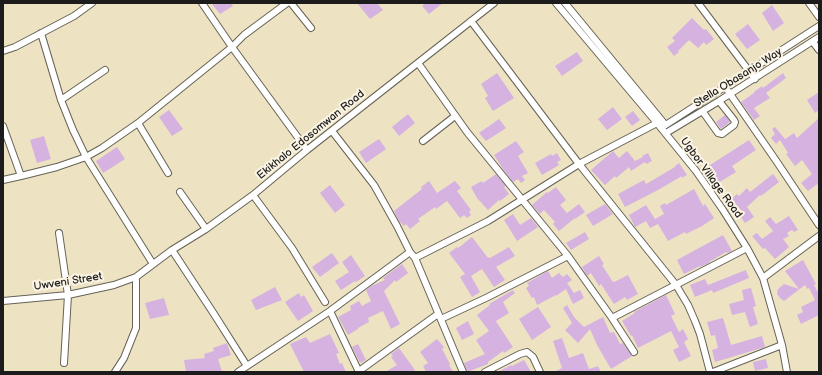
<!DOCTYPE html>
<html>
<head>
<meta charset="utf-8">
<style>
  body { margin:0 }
  #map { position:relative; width:822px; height:375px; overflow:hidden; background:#ede3c3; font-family:"Balsamiq Sans",sans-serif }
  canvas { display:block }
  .frame { position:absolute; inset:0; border:4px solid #1c1c1c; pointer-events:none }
</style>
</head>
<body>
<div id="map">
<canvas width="822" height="375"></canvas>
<div class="frame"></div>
</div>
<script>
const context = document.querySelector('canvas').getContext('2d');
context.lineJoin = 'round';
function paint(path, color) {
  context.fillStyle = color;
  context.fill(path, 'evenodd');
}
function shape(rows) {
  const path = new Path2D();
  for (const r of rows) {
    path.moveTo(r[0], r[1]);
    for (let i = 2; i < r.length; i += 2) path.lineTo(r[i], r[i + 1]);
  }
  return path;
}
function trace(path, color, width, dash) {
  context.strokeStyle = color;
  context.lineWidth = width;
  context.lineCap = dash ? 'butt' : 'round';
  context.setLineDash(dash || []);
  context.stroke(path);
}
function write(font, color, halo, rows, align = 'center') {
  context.font = font + ' "Balsamiq Sans",sans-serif';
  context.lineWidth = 4;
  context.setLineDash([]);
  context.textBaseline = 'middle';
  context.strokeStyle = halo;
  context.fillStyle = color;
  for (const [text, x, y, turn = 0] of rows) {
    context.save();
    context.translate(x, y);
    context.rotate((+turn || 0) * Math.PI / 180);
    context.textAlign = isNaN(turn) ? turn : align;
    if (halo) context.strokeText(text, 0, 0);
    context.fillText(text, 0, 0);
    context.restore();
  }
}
paint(shape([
  [211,3,231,3,233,6,220,14],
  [357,3,377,3,383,10,370,19],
  [426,3,443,3,429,14,422,6],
  [772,5,784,23,773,31,762,13],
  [692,18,704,30,706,29,714,39,706,45,704,42,698,48,689,40,678,51,679,52,674,56,667,47,675,41,672,38],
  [748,24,760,40,747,49,735,34],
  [577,52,583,61,562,76,555,66],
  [497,73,514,98,493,111,485,98,488,96,481,84],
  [783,73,786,78,766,93,770,98,754,108,760,116,754,120,741,102,754,93,754,92,762,86,763,88],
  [819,92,819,110,815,113,807,100],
  [613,107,622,119,607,130,598,119],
  [169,110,183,129,172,136,159,117],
  [633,111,640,120,632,126,625,117],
  [408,114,415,123,399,136,392,127],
  [725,115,730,122,721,129,716,122],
  [819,118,819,183,808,191,801,183,812,174,802,160,795,166,786,154,788,153,780,140,776,144,771,138,775,134,772,129,775,127,785,139,794,133,797,138],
  [499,119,506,128,486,141,479,133],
  [44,136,51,159,37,163,30,140],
  [379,139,386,149,366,163,359,152],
  [749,140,756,150,732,166,736,172,718,183,715,179,714,180,710,175,711,174,707,167],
  [516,141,524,152,518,156,528,173,522,176,525,180,521,183,518,179,513,182,503,169,494,155],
  [117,147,125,159,103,173,96,161],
  [613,151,619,158,627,151,635,161,643,157,642,156,648,153,652,161,646,164,645,162,631,171,629,167,616,178,615,176,605,185,591,170],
  [557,153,561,160,557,162,559,165,542,175,535,163,551,154,552,156],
  [679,163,687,175,682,178,682,176,658,190,625,207,618,194,644,180,646,184,675,167,675,166],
  [496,174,506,186,504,187,509,194,500,201,499,200,488,210,477,198,471,187,482,181,483,183],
  [773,174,779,182,761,196,760,195,747,207,754,217,745,223,740,216,744,213,731,199,737,194,739,196,747,188,750,192],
  [429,181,437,193,455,181,461,188,457,191,471,210,469,212,471,215,467,218,464,215,460,218,447,201,436,209,435,207,418,219,420,221,410,229,406,224,404,226,399,221,394,211,422,189,421,187],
  [330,185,345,205,335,213,320,193],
  [556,187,566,200,560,205,567,213,579,204,585,212,575,219,575,218,559,231,553,224,555,222,544,210,540,214,532,205,547,192,548,193],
  [694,189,703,206,705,204,714,218,702,226,686,234,685,232,668,241,658,224,650,228,646,221,635,227,629,215,646,205,655,219,664,214,660,206,665,203,666,205],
  [605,204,613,214,593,226,586,215],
  [513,214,520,225,531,218,538,227,517,241,504,220],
  [789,216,798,230,794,232,792,230,787,233,789,236,783,239,789,247,775,259,765,248,763,249,752,236,757,233,762,239,773,231,765,221,770,217,776,224],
  [585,232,589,239,571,250,566,243],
  [723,235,732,251,727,253,726,252,709,262,709,263,700,267,700,266,684,274,677,260],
  [472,237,488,258,490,257,490,258,509,247,515,256,496,267,505,280,494,287,482,269,471,276,480,292,472,297,460,277,465,274,449,253,457,247,458,248],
  [332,253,339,263,320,277,312,267],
  [351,255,365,276,356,282,355,281,341,290,335,281,349,272,342,262],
  [599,256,604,264,602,265,613,282,614,282,628,275,638,294,627,300,625,297,614,304,601,284,599,286,591,273,587,276,582,267],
  [803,260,816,284,814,285,819,294,819,315,801,324,797,315,803,312,801,307,815,300,809,288,807,289,805,285,784,301,780,298,777,294,778,289,784,284,799,289,785,271],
  [402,264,408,273,396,282,395,280,384,291,400,324,391,329,383,311,368,318,369,322,358,328,358,329,348,335,338,317,351,310,350,306,359,301,362,306,371,301,366,290,371,286,385,280,383,278],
  [746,270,749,278,713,293,712,290,695,297,690,285,705,279,708,285],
  [548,271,552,278,559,273,563,277,567,274,572,280,567,283,574,293,580,290,584,298,573,304,566,289,556,296,556,295,537,305,534,297,532,298,526,288,529,286,527,283],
  [275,287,282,300,256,310,251,300],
  [751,288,756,306,753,307,758,324,750,327,745,312,732,315,729,304,744,300,742,290],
  [513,290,515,293,503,302,509,313,496,321,497,323,513,347,504,353,503,351,488,362,488,364,467,372,464,363,485,354,476,340,489,331,477,315,490,305,489,304],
  [299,293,301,297,304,295,313,311,298,321,285,302],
  [666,295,675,314,671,316,679,332,683,329,688,339,684,342,691,356,679,362,673,350,679,347,671,331,638,348,632,335,631,336,622,321,635,313,634,312],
  [164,298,169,315,150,319,145,303],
  [567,305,574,317,584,327,603,317,610,333,614,332,620,344,623,343,632,356,611,369,597,345,590,329,578,343,565,330,572,323,563,308],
  [538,307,551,327,532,340,519,319],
  [723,318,731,345,762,336,765,347,715,362,712,350,718,348,715,335,711,336,707,322],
  [468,321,474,334,462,340,456,328],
  [330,334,339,353,336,354,340,364,342,363,346,372,304,372,290,344,306,337,310,343],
  [562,338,569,358,583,353,589,369,598,366,601,372,554,372,562,368,553,341],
  [437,339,444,347,442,349,450,364,449,365,453,372,426,372,423,366,428,363,420,352],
  [227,343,231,355,218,359,222,372,210,372,209,371,199,372,186,372,184,360,205,358,204,354,214,351,213,348],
  [358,344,366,360,360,363,352,347],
  [399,348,415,370,412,372,385,372,397,365,391,357,393,356,391,354],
  [766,359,768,368,755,371,753,362],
  [524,360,531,372,498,372,511,365,512,366]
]), '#d5b2e0');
const minor = shape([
  [202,3,232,47,307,150],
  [291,3,311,28],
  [556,3,657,123,696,171,723,210,747,248,763,278,782,345,787,372],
  [565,3,663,122],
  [698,3,755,79],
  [809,3,819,17],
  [471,21,579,164,676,285,688,305,695,321,700,334,710,372],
  [41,33,61,100,73,130,86,157,153,264],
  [813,42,819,50],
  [3,51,15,47,74,16,92,3],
  [418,63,467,132,568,256,612,318,747,248],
  [728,91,777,162,819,225],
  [61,100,105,70],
  [703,112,718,133,722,134,734,125,735,122,734,120,719,101],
  [138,123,168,173],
  [3,126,21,176],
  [661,128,819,26],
  [332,131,374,185,397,226,410,252,415,258,463,372],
  [666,133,719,101,819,37],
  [423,141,455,116],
  [3,180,21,176,57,167,86,157,102,148,138,123,232,47,244,35,287,3],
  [180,192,206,229],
  [253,195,292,248,325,302],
  [59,233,68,295,64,363],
  [172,250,214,314,247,366],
  [415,258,488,221,579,164,657,123,661,120],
  [763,278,819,236],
  [3,301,68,295,114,285,136,277,172,250,206,229,253,195,307,150,494,3],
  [330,311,359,372],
  [612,318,634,352],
  [441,319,488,297,568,256],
  [359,371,438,314],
  [115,372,124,358,136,328,136,277],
  [238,372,330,311,410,252],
  [485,372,520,354,527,352,533,357,540,372],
  [713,372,782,345]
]);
trace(minor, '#656256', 8);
trace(minor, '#fff', 6);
write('11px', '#1c1c1c', '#fcf5e5', [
  ["Stella Obasanjo Way",738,78,-32],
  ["Ekikhalo Edosomwan Road",311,135,-39],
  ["Ugbor Village Road",711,178,54],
  ["Uwveni Street",68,282,-9]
]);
</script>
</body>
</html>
